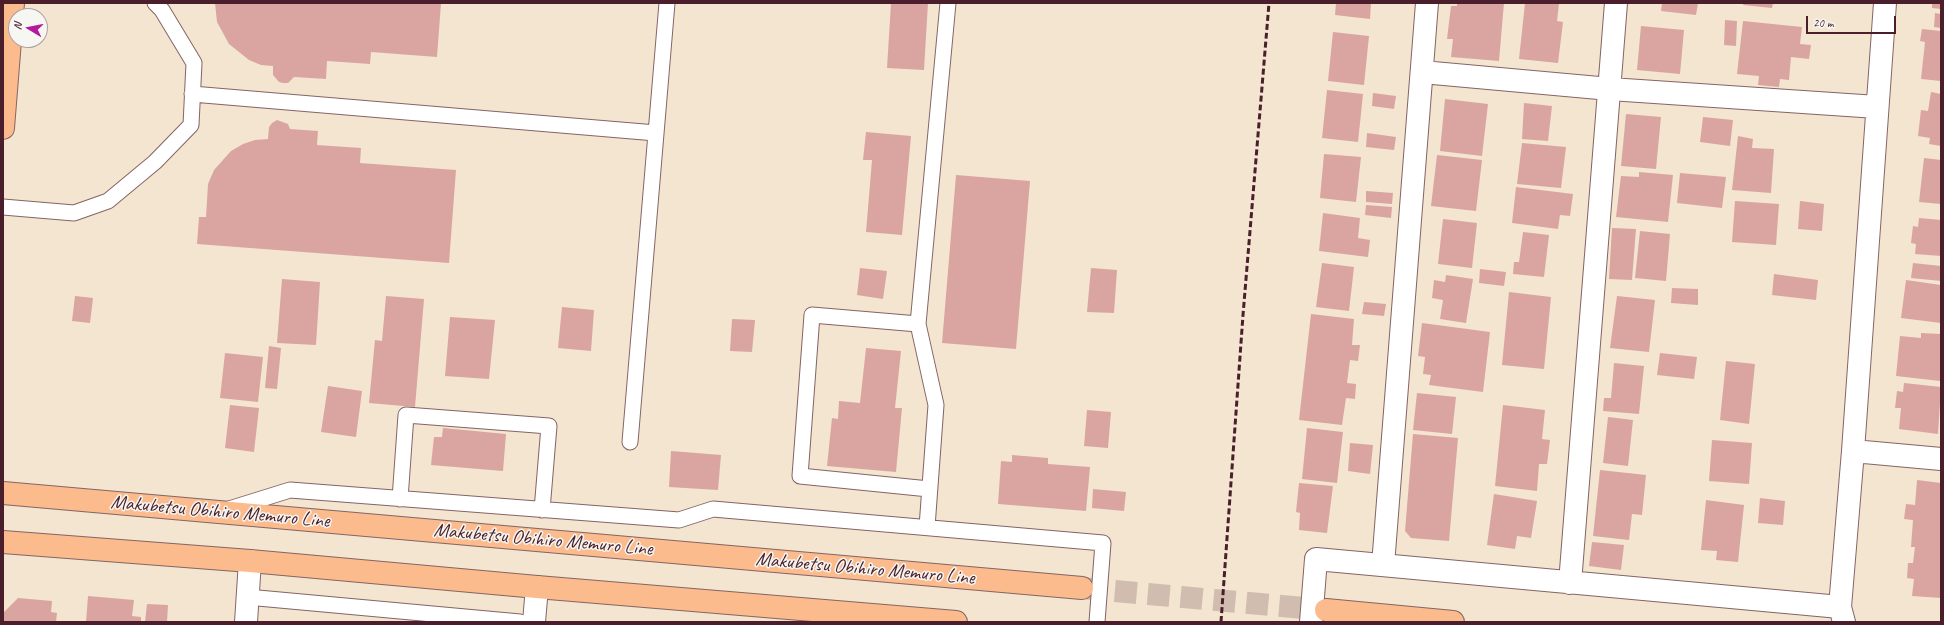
<!DOCTYPE html>
<html>
<head>
<meta charset="utf-8">
<style>
  body { margin:0 }
  #map { position:relative; width:1944px; height:625px; overflow:hidden; background:#f3e5d0; font-family:Caveat,sans-serif }
  canvas { display:block }
  .frame { position:absolute; inset:0; border:4px solid #4a1f2b; pointer-events:none }
  .north { position:absolute; left:8px; top:8px; width:40px; height:40px; box-sizing:border-box; background:#f6f6f2; border:1px solid #b1a0a2; border-radius:50%; rotate:280deg; font-size:11px; font-weight:700; line-height:16px; text-align:center; color:#4a1f2b }
  .north::after { content:''; display:block; margin:auto; width:14px; height:18px; background:#b5179e; clip-path:polygon(50% 0,100% 100%,50% 72%,0 100%) }
  .scale { position:absolute; left:1806px; top:16px; width:90px; height:18px; box-sizing:border-box; border:2px solid #4a1f2b; border-top:0; padding-left:5px; font-size:12px; line-height:14px; white-space:nowrap; color:#4a1f2b; -webkit-text-stroke:3px #f6f6f2; paint-order:stroke }
</style>
</head>
<body>
<div id="map">
<canvas width="1944" height="625"></canvas>
<div class="frame"></div>
<div class="north">N</div>
<div class="scale">20 m</div>
</div>
<script>
const context = document.querySelector('canvas').getContext('2d');
context.lineJoin = 'round';
function paint(path, color) {
  context.fillStyle = color;
  context.fill(path, 'evenodd');
}
function shape(rows) {
  const path = new Path2D();
  for (const r of rows) {
    path.moveTo(r[0], r[1]);
    for (let i = 2; i < r.length; i += 2) path.lineTo(r[i], r[i + 1]);
  }
  return path;
}
function trace(path, color, width, dash) {
  context.strokeStyle = color;
  context.lineWidth = width;
  context.lineCap = dash ? 'butt' : 'round';
  context.setLineDash(dash || []);
  context.stroke(path);
}
function write(font, color, halo, rows, align = 'center') {
  context.font = font + ' Caveat,sans-serif';
  context.lineWidth = 3;
  context.setLineDash([]);
  context.textBaseline = 'middle';
  context.strokeStyle = halo;
  context.fillStyle = color;
  for (const [text, x, y, turn = 0] of rows) {
    context.save();
    context.translate(x, y);
    context.rotate((+turn || 0) * Math.PI / 180);
    context.textAlign = isNaN(turn) ? turn : align;
    if (halo) context.strokeText(text, 0, 0);
    context.fillText(text, 0, 0);
    context.restore();
  }
}
paint(shape([
  [215,3,441,3,437,57,371,52,370,64,327,61,326,79,294,77,288,83,283,83,279,82,273,75,273,66,261,65,249,60,229,44,217,22],
  [891,3,928,3,924,70,887,68],
  [1336,3,1371,3,1370,19,1335,15],
  [1457,3,1504,3,1499,61,1451,57,1453,39,1447,39,1451,6,1457,6],
  [1525,3,1559,3,1557,21,1563,22,1558,63,1519,59],
  [1662,3,1698,3,1696,15,1661,11],
  [1744,3,1773,3,1772,8,1743,5],
  [1932,3,1941,3,1941,9,1932,8],
  [1935,13,1941,14,1941,28,1934,27],
  [1725,20,1737,21,1736,46,1724,45],
  [1743,21,1802,27,1800,44,1811,45,1809,59,1791,57,1789,80,1780,79,1779,87,1758,85,1759,76,1737,74],
  [1641,26,1684,30,1680,74,1637,70],
  [1922,29,1941,31,1941,81,1921,79,1925,42,1920,41],
  [1333,32,1369,36,1364,85,1328,81],
  [1327,90,1363,94,1358,142,1322,138],
  [1931,92,1941,94,1941,146,1929,144,1930,138,1918,136,1921,110,1928,111],
  [1373,93,1396,96,1394,109,1372,106],
  [1445,99,1488,104,1482,156,1440,151],
  [1524,103,1552,106,1548,141,1522,139],
  [1626,114,1661,117,1656,169,1621,166],
  [1703,117,1733,120,1730,146,1700,142],
  [277,120,288,124,290,129,318,131,317,145,361,148,360,163,456,170,449,263,197,244,199,217,206,217,208,184,214,170,231,151,243,144,255,140,268,139,269,127,272,123],
  [866,132,911,136,902,235,866,232,872,160,863,160],
  [1367,133,1396,137,1394,150,1366,147],
  [1738,136,1753,139,1752,148,1774,149,1771,193,1732,190],
  [1522,143,1566,147,1561,188,1517,184],
  [1324,154,1361,157,1356,202,1320,198],
  [1437,155,1482,160,1476,211,1431,206],
  [1924,158,1941,160,1941,204,1919,202],
  [1639,172,1673,175,1668,222,1616,217,1621,176,1639,177],
  [1680,173,1726,177,1722,208,1677,203],
  [956,175,1030,181,1016,349,942,343],
  [1516,187,1573,194,1570,216,1560,215,1558,229,1512,223],
  [1366,191,1393,193,1392,204,1366,202],
  [1735,201,1779,204,1776,245,1732,242],
  [1800,201,1824,204,1822,231,1798,229],
  [1366,205,1392,207,1391,218,1365,215],
  [1323,213,1360,218,1358,238,1370,240,1368,257,1319,251],
  [1919,218,1941,220,1941,256,1915,254,1916,244,1911,243,1913,226,1918,227],
  [1443,219,1477,223,1472,268,1438,264],
  [1612,228,1636,229,1632,280,1609,279],
  [1640,231,1670,234,1666,281,1635,278],
  [1523,232,1549,235,1544,277,1513,274,1514,262,1519,262],
  [1322,263,1354,267,1349,311,1316,307],
  [1913,263,1941,266,1941,281,1911,278],
  [860,268,887,271,883,299,857,295],
  [1091,268,1117,270,1114,313,1087,312],
  [1480,269,1506,272,1504,286,1479,283],
  [1774,274,1818,280,1816,300,1772,295],
  [1446,275,1473,279,1466,323,1440,319,1443,300,1432,298,1434,280,1445,282],
  [282,279,320,282,316,345,277,343],
  [1906,280,1941,285,1941,323,1901,318],
  [1672,288,1698,289,1698,305,1671,303],
  [1509,292,1551,297,1544,369,1502,365],
  [75,296,93,298,90,323,72,321],
  [386,296,424,299,415,407,369,403,375,340,382,341],
  [1617,296,1655,300,1649,352,1610,348],
  [1364,302,1386,304,1384,316,1362,314],
  [562,307,594,310,591,351,558,348],
  [1311,314,1354,319,1352,345,1360,345,1358,361,1350,360,1347,383,1356,384,1355,399,1346,398,1342,425,1299,420],
  [450,317,495,320,489,379,445,376],
  [732,319,755,320,752,352,730,351],
  [1422,323,1490,332,1483,392,1429,385,1431,375,1423,374,1425,357,1418,356],
  [1921,333,1941,334,1940,381,1896,376,1900,336,1921,338],
  [269,346,281,348,277,389,265,388],
  [866,348,901,351,895,408,902,408,896,472,827,466,832,418,838,419,839,401,860,403],
  [225,353,263,357,258,402,220,398],
  [1660,353,1697,357,1694,379,1657,375],
  [1726,361,1755,364,1749,424,1720,420],
  [1614,363,1644,366,1639,414,1603,411,1604,398,1611,398],
  [1904,383,1941,387,1938,434,1899,429,1901,408,1895,408,1897,391,1903,392],
  [328,386,362,391,356,437,321,432],
  [1417,393,1456,397,1452,434,1413,430],
  [230,405,259,408,254,452,225,448],
  [1503,405,1545,410,1542,439,1550,440,1547,464,1539,464,1537,491,1495,486],
  [1087,410,1111,412,1108,448,1084,446],
  [1608,417,1633,420,1628,466,1603,463],
  [443,428,506,434,503,471,431,465,434,437,442,437],
  [1307,428,1343,432,1337,483,1302,479],
  [1413,434,1458,438,1449,541,1411,538,1405,531],
  [1712,440,1752,443,1749,484,1709,481],
  [1350,443,1373,445,1370,474,1348,471],
  [671,451,721,455,718,490,669,487],
  [1012,455,1048,458,1048,464,1090,467,1086,511,998,504,1001,461,1012,462],
  [1600,470,1646,475,1642,515,1632,514,1629,540,1593,536],
  [1917,480,1941,483,1941,598,1912,596,1914,579,1907,578,1908,563,1913,563,1915,547,1911,547,1913,520,1904,519,1906,504,1915,505],
  [1299,483,1333,486,1327,533,1299,530,1300,513,1296,512],
  [1093,489,1126,492,1124,511,1092,508],
  [1494,494,1537,501,1531,538,1517,536,1515,549,1487,545],
  [1760,498,1785,501,1783,525,1758,523],
  [1706,500,1744,505,1738,562,1716,560,1717,551,1701,550],
  [1592,542,1624,545,1621,570,1589,566],
  [88,596,134,600,132,616,141,617,141,622,86,622],
  [18,598,52,601,51,612,57,613,56,622,3,622,3,613],
  [147,604,168,605,167,622,145,622]
]), '#daa5a0');
trace(shape([
  [1082,588,1326,610]
]), '#d1bdaf', 22, [22, 11]);
const service = shape([
  [192,94,656,133],
  [3,207,74,213,108,201,155,162,191,125,194,63,162,10,155,3],
  [918,324,812,315,800,476,929,489],
  [630,442,667,3],
  [400,499,406,415,549,426,542,510],
  [229,509,290,490,679,520,713,509,1103,543,1097,622],
  [927,527,936,405,918,324,948,3],
  [247,597,520,622]
]);
const minor = shape([
  [1422,72,1610,89,1877,107],
  [1853,451,1941,459],
  [1383,565,1427,3],
  [1570,583,1616,3],
  [1840,607,1853,451,1885,3],
  [246,622,250,561],
  [534,622,537,587],
  [1311,622,1316,559,1840,607,1844,622]
]);
const primary = shape([
  [3,493,1082,588],
  [3,542,250,561,537,587,956,622],
  [1326,610,1453,622]
]);
const trunk = shape([
  [3,128,13,3]
]);
trace(service, '#856465', 17);
trace(minor, '#856465', 24);
trace(primary, '#856465', 24);
trace(trunk, '#856465', 24);
trace(service, '#fff', 15);
trace(minor, '#fff', 22);
trace(primary, '#fbbb8c', 22);
trace(trunk, '#fbbb8c', 22);
trace(shape([
  [1221,622,1243,315,1269,3]
]), '#4a1f2b', 3, [6, 3]);
write('20px', '#4a1f2b', '#f6f6f2', [
  ["Makubetsu Obihiro Memuro Line",220,512,5],
  ["Makubetsu Obihiro Memuro Line",543,540,5],
  ["Makubetsu Obihiro Memuro Line",865,569,5]
]);
</script>
</body>
</html>
